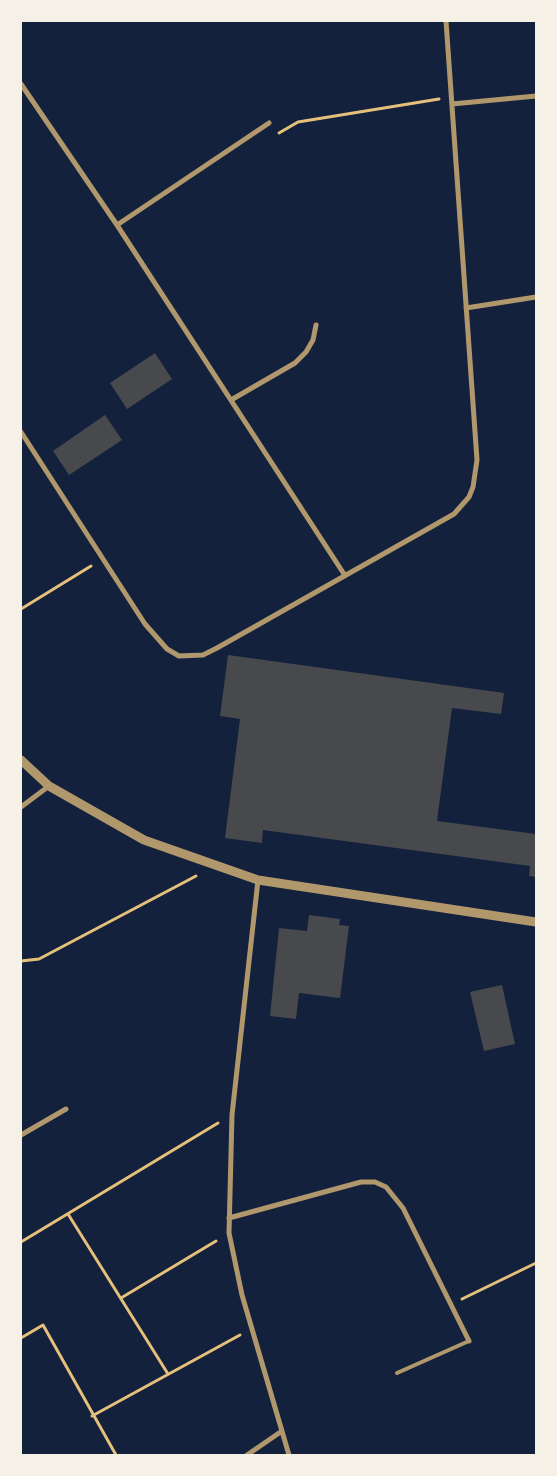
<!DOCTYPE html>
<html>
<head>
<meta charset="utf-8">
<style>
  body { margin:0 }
  #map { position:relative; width:557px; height:1476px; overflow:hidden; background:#14213d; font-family:"PT Sans",sans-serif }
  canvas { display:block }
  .frame { position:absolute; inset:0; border:22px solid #f6f1e7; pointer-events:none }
</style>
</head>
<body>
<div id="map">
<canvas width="557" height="1476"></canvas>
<div class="frame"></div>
</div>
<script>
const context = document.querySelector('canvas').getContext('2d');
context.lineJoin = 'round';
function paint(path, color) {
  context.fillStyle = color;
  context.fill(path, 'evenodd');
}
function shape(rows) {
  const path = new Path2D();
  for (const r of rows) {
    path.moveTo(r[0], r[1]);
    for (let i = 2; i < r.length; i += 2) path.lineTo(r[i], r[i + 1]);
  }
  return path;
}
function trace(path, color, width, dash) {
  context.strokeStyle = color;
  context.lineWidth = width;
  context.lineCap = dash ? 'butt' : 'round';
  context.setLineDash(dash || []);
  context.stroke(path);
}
paint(shape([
  [155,353,172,379,127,409,110,383],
  [105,415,122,440,69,475,53,451],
  [228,655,504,693,501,714,452,708,437,821,536,834,536,877,529,876,530,866,263,830,262,843,225,838,240,719,220,716],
  [309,915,340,919,339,925,349,926,340,998,299,993,296,1019,270,1016,279,928,307,931],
  [502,985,515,1044,484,1051,470,992]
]), '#48494c');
trace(shape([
  [279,133,298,122,439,99],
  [21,609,91,566],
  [21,961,39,959,196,876],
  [68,1214,168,1374],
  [21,1242,218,1123],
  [121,1298,216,1241],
  [462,1299,536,1263],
  [21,1338,43,1325,116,1455],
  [92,1416,240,1335]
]), '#e5c07b', 3);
trace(shape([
  [397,1373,469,1341]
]), '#b1986c', 4);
trace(shape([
  [21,84,117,225,344,574],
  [452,104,536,96],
  [117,225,269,123],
  [466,308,536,297],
  [231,400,295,363,306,352,313,340,316,325],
  [21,432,145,624,167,649,179,656,203,655,217,648,454,514,469,497,473,487,477,460,446,21],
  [21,807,49,786],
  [258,880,232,1115,229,1233,242,1295,289,1455],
  [21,1135,66,1109],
  [229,1218,361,1182,375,1182,386,1187,403,1208,469,1341],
  [247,1455,282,1431]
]), '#b1986c', 5);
trace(shape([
  [21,760,49,786,144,840,258,880,536,922]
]), '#b1986c', 9);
</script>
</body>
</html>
